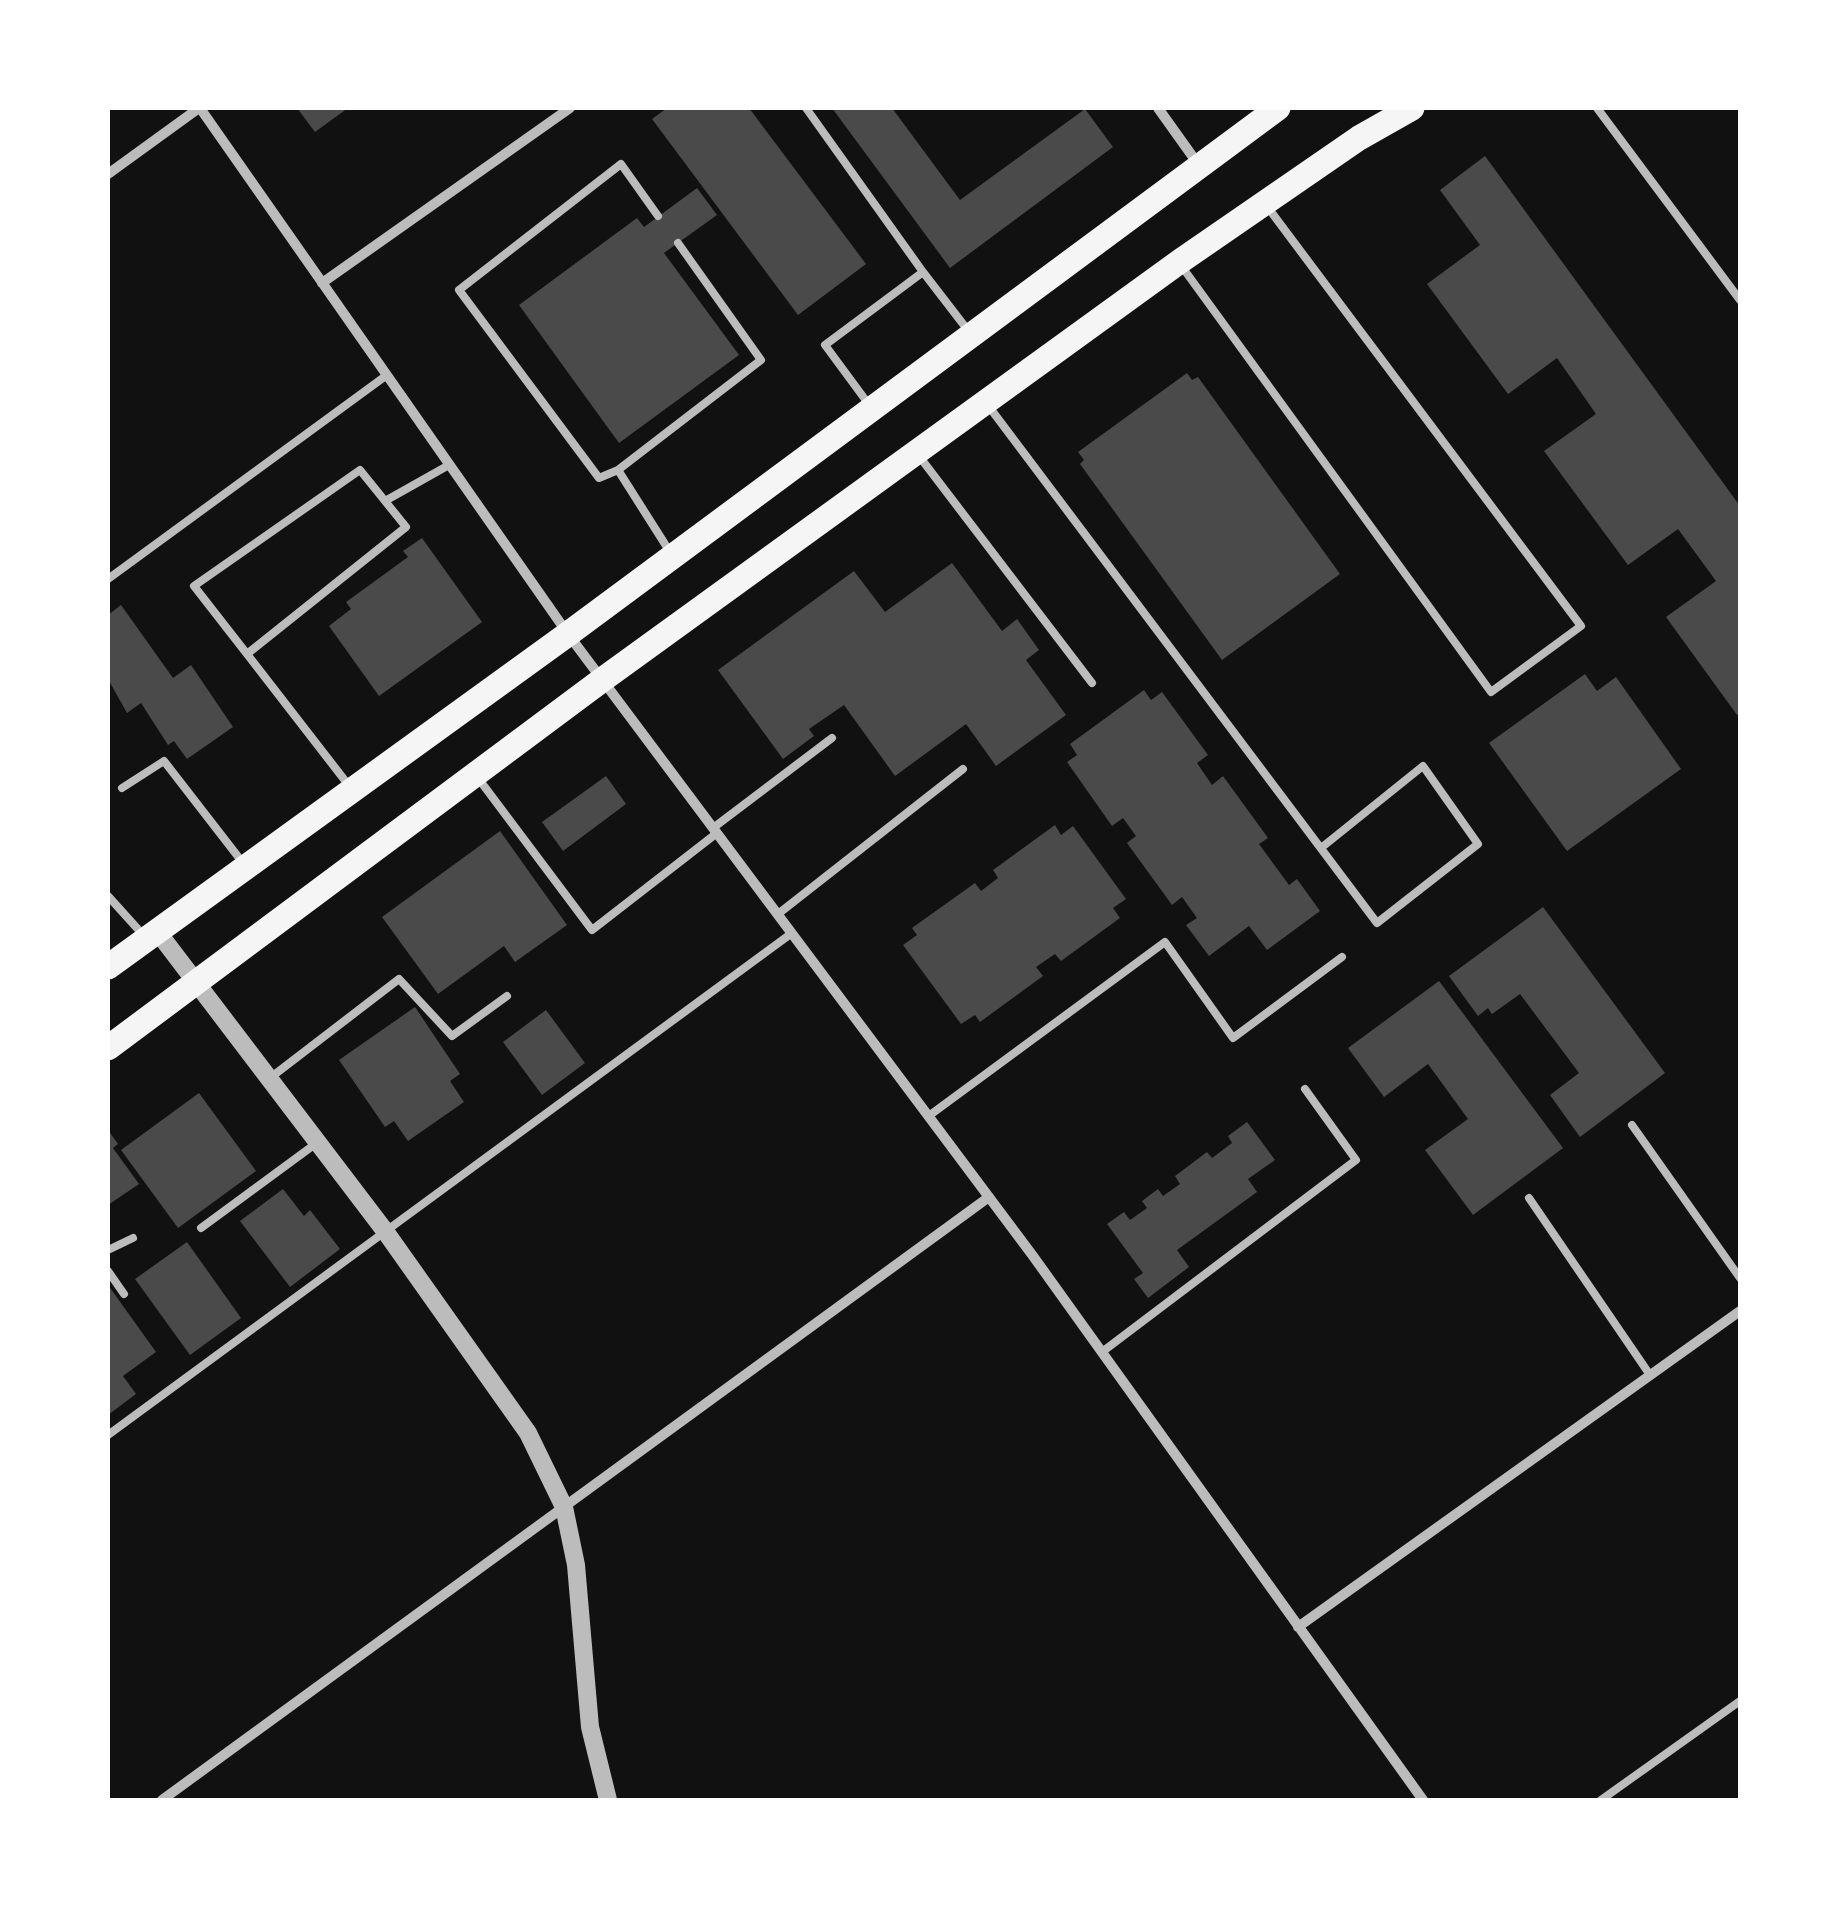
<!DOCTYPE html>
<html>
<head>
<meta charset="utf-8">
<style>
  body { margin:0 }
  #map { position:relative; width:1848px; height:1908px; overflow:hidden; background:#111; font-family:Barlow,sans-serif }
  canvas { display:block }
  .frame { position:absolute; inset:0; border:110px solid #fff; pointer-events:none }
</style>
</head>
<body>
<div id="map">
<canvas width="1848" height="1908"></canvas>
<div class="frame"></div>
</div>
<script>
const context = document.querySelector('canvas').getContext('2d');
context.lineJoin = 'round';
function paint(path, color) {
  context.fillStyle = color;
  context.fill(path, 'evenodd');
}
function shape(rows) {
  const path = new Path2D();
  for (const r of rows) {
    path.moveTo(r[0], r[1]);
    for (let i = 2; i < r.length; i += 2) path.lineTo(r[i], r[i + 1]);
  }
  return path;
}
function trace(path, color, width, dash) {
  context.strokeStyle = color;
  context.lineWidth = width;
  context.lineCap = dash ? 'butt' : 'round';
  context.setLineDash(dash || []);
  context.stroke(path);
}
paint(shape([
  [297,108,348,108,315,132],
  [667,108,749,108,866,264,798,315,652,119],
  [832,108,892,108,960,200,1085,109,1113,147,950,268],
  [1485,156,1740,506,1740,713,1737,715,1666,617,1716,581,1678,529,1628,565,1544,451,1596,414,1557,358,1508,394,1427,284,1480,245,1440,190],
  [697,188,717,215,664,253,739,355,619,443,519,305,637,218,644,227],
  [1187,373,1192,380,1198,377,1340,574,1222,660,1080,464,1084,460,1078,452],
  [422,538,482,622,379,696,329,626,351,609,346,602,408,557,403,551],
  [952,563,1002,631,1017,619,1039,650,1026,660,1066,715,996,766,966,724,895,776,844,705,809,729,814,736,783,759,718,670,854,571,885,612],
  [121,605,173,678,191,665,233,727,187,759,174,741,168,745,141,703,127,713,108,679,108,615],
  [1585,674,1597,691,1616,677,1681,769,1567,851,1489,743],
  [1144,690,1151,700,1162,692,1208,755,1197,763,1212,785,1223,776,1268,838,1259,844,1289,885,1297,879,1320,911,1267,950,1249,926,1209,956,1186,925,1197,918,1182,897,1172,905,1127,843,1136,836,1123,818,1112,826,1067,762,1077,755,1070,744],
  [606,776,626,804,563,851,542,822],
  [1055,825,1061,835,1073,826,1126,899,1113,908,1120,918,1061,961,1055,954,1036,967,1043,976,980,1022,975,1015,961,1024,903,945,917,935,912,928,975,883,981,891,998,878,993,870],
  [500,831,567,925,515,962,504,946,438,994,382,917],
  [1543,907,1665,1073,1580,1137,1550,1095,1579,1073,1520,994,1492,1014,1488,1008,1478,1016,1449,976],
  [1439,981,1563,1148,1473,1215,1425,1150,1468,1119,1428,1064,1384,1097,1348,1048],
  [415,1007,460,1074,450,1081,464,1102,408,1141,394,1121,385,1127,339,1060],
  [546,1010,585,1063,542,1095,503,1042],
  [199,1093,256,1171,178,1228,121,1150],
  [1247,1122,1275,1160,1248,1179,1257,1192,1177,1250,1189,1267,1148,1298,1134,1279,1143,1273,1107,1224,1124,1212,1130,1220,1147,1208,1142,1201,1158,1189,1163,1196,1180,1184,1175,1176,1207,1152,1212,1158,1232,1143,1228,1136],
  [108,1130,118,1144,113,1148,139,1184,108,1205],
  [283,1189,304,1216,310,1210,340,1249,290,1287,240,1221],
  [187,1242,241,1318,190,1355,135,1279],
  [108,1285,156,1352,123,1376,136,1394,108,1415]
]), '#4a4a4a');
trace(shape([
  [806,108,923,272,825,345,870,406],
  [1597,108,1740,300],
  [1180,264,1491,692,1581,626,1266,205],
  [923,272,970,333],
  [990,408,1377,923,1478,844,1423,766,1321,848],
  [919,456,1092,683],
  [618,470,599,478,459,290,621,164,658,216],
  [385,501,449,465],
  [670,552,618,470,761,360,678,243],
  [108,579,387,375],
  [247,654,406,527,360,470,194,586,247,654,350,787],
  [478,778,592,930,717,833],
  [122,788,164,761,243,863],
  [713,828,832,738],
  [108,896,145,937],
  [778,914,963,769],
  [270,1078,399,979,452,1036,507,996],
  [930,1115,1165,942,1233,1038,1342,957],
  [1632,1125,1740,1278],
  [1529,1198,1650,1375],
  [201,1228,318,1142],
  [108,1250,133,1238],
  [108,1271,124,1294],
  [1102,1352,1356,1160,1305,1089],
  [108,1435,792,933],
  [1601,1800,1740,1701]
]), '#bcbcbc', 8);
trace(shape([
  [200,108,568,634,1033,1256,1423,1800],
  [1158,108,1198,164],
  [108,174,199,108],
  [322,283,570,108],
  [1298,1627,1740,1311],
  [162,1800,989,1197]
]), '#bcbcbc', 10);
trace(shape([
  [157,931,385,1231,528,1433,564,1507,576,1565,590,1727,608,1800]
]), '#bcbcbc', 18);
trace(shape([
  [108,967,568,634,1278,108],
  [108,1048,602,680,1179,262,1359,138,1412,108]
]), '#f5f5f5', 25);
</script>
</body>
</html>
